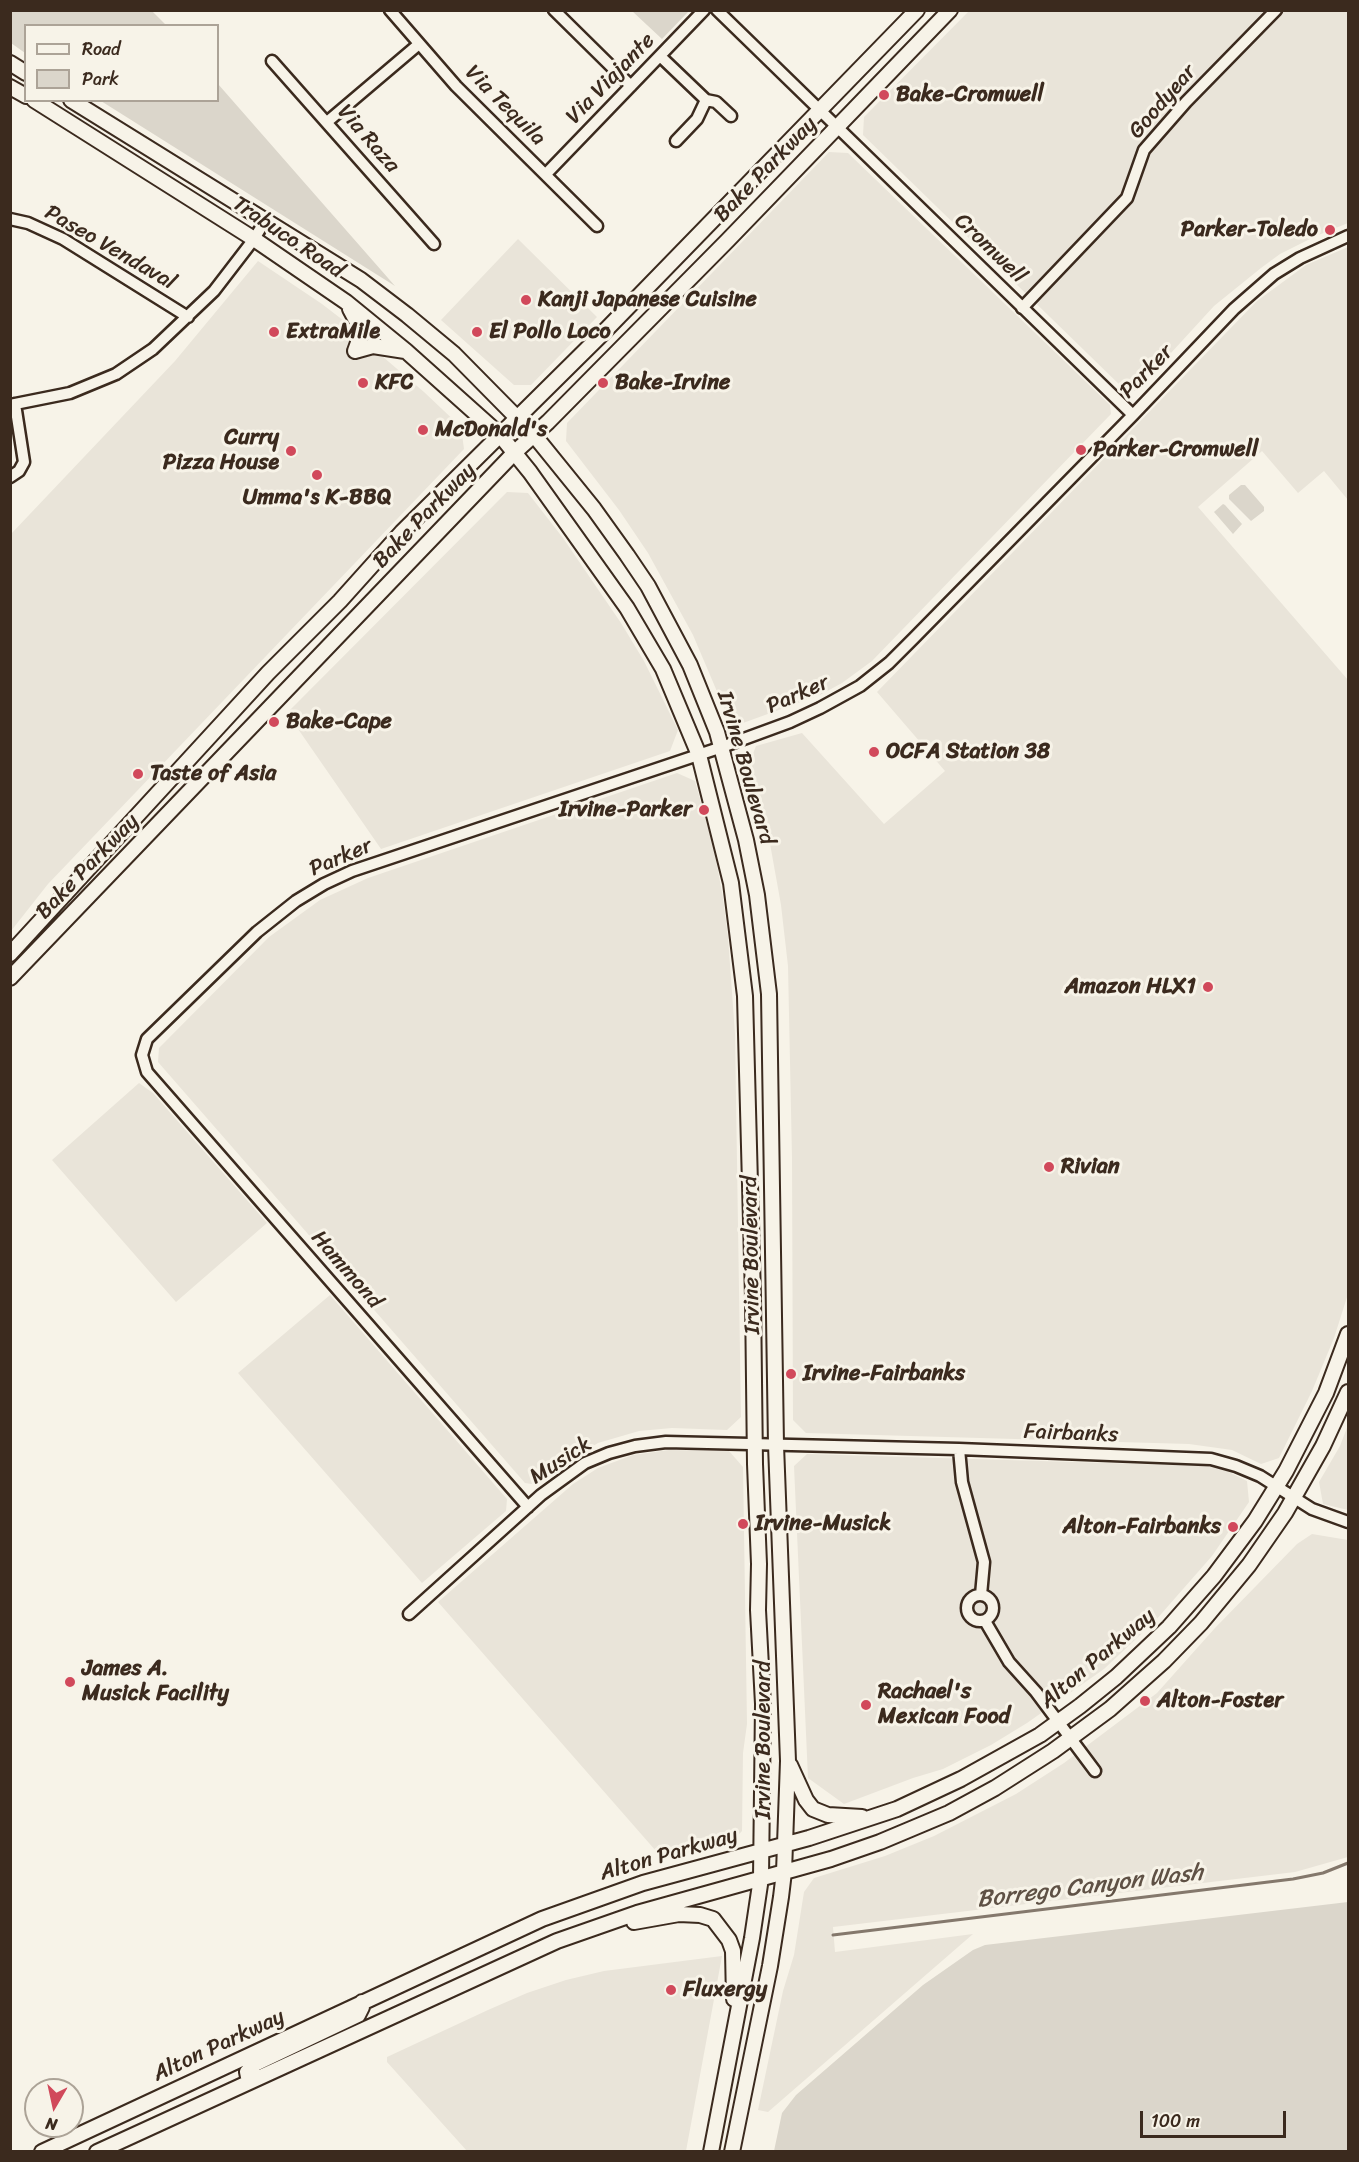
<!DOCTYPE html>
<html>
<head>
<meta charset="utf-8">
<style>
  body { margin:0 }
  #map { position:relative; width:1359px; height:2162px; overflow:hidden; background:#f7f3e8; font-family:Sriracha,sans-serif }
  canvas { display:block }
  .frame { position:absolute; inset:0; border:12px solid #3b2a1e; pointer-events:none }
  .legend { position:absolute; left:24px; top:24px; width:195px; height:78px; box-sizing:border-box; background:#f7f3e8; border:2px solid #aca397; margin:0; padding:8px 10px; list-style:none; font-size:18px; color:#3b2a1e }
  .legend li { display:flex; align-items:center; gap:12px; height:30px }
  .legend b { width:30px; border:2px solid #aca397 }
  .north { position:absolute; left:24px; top:2078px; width:60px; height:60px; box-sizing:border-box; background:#f7f3e8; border:2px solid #aca397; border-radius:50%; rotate:189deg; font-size:16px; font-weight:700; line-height:24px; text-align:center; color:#3b2a1e }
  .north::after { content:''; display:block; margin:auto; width:21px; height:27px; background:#d1495b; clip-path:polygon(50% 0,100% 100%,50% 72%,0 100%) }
  .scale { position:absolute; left:1140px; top:2111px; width:146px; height:27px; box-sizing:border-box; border:3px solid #3b2a1e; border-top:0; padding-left:8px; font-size:18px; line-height:21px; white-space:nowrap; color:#3b2a1e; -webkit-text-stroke:4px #f7f3e8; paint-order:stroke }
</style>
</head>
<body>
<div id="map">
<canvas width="1359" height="2162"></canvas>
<div class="frame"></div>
<ul class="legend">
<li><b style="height:8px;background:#f7f3e8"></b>Road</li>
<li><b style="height:16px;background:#dbd6cb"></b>Park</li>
</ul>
<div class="north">N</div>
<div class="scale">100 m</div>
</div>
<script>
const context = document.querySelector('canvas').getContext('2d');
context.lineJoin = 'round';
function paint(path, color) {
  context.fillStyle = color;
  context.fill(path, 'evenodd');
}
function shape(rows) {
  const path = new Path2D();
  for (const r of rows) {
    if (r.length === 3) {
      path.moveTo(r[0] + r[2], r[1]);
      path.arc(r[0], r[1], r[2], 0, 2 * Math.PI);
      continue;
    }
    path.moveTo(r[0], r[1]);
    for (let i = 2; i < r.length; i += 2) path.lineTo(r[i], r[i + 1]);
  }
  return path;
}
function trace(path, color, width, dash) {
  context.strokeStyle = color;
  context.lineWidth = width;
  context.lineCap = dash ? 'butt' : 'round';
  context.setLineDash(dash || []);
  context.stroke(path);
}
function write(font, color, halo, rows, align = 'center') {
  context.font = font + ' Sriracha,sans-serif';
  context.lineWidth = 6;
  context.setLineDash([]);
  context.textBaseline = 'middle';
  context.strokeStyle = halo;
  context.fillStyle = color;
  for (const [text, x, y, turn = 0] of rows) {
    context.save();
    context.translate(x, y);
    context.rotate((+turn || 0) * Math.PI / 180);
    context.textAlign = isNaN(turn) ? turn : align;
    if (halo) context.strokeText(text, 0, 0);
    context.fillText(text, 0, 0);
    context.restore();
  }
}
paint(shape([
  [969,11,1348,11,1348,223,1316,236,1280,254,1261,268,1214,306,1138,389,1135,391,1126,391,863,135,864,117],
  [829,152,848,153,1110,405,1111,414,872,661,842,683,820,695,743,723,727,715,693,635,648,553,619,510,566,441,567,423],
  [518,239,597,317,531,385,514,385,441,320],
  [1348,247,1348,500,1324,471,1298,493,1262,451,1198,507,1348,680,1348,1294,1334,1338,1312,1391,1279,1458,1261,1464,1232,1450,1189,1444,806,1433,793,1420,792,1158,788,966,781,905,769,838,749,764,756,746,802,733,884,824,945,771,877,692,1257,301,1306,265],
  [258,261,322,304,348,324,352,335,373,355,382,356,424,392,461,427,464,449,48,884,11,931,11,534,175,361],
  [507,492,528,493,563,538,621,623,644,661,678,730,670,751,381,849,287,713],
  [677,773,695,781,714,849,723,898,728,937,735,1034,741,1417,727,1430,672,1428,639,1431,598,1443,557,1468,538,1485,525,1483,158,1062,159,1048,269,937,320,900,368,878],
  [139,1083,153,1093,267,1223,176,1302,52,1160],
  [330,1295,507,1499,506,1511,422,1583,238,1373],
  [1348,1425,1348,1510,1323,1504,1319,1482,1340,1446],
  [669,1450,729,1451,743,1467,747,1724,743,1753,742,1831,732,1842,663,1859,438,1602,573,1484,598,1468,633,1455],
  [807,1454,1207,1466,1227,1471,1247,1481,1249,1502,1212,1556,1155,1621,1104,1669,1027,1723,991,1745,943,1769,913,1778,844,1804,808,1778,794,1466],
  [1312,1534,1348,1540,1348,1857,1295,1872,833,1927,835,1952,973,1934,768,2112,758,2110,783,1991,794,1955,804,1892,814,1878,885,1856,934,1836,1016,1794,1064,1763,1157,1693,1215,1628,1297,1544],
  [722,1956,686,2151,467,2151,387,2062,387,2057,488,2010,527,1993,566,1980,604,1971]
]), '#e9e4d9');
paint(shape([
  [10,11,152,11,166,25,26,26,25,53,11,43],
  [632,11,689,11,662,39],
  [218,84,395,286,101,101,218,100],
  [1241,485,1245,485,1264,507,1264,511,1251,521,1229,499,1229,495],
  [1223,504,1225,505,1242,524,1233,534,1214,512],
  [1348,1902,1348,2151,774,2151,782,2113,796,2095,923,1985,973,1950,985,1945]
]), '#dbd6cb');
trace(shape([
  [833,1935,1293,1879,1323,1873,1348,1863]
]), '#84786c', 3);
const minor = shape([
  [390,10,456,86,597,226],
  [554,10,631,86],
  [717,10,1133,415],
  [660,56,706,100,697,119,676,141],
  [272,61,434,244],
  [706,100,716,102,731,116],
  [327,122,419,44],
  [546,174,704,10],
  [10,219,28,223,63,239,188,317],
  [1022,308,1127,198,1144,150,1186,102,1276,10],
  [10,405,70,393,116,374,153,349,214,291,254,239,265,221],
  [10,477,19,471,24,462,15,404],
  [959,1449,962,1482,984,1562,981,1595],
  [528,1507,147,1072,142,1055,147,1039,257,932,296,901,324,884,352,871,722,747,790,722,820,708,860,686,889,663,914,638,1133,415,1234,309,1274,274,1300,258,1348,236],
  [980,1608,13],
  [409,1614,541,1495,585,1463,609,1453,635,1446,666,1442,959,1449,1211,1459,1236,1466,1260,1476,1312,1509,1348,1522],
  [985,1621,1009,1662,1036,1692,1095,1771]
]);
const major = shape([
  [10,63,26,73],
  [10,87,26,96],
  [34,100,254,239,346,302,406,351,500,435,530,472,627,608,663,669,699,755,731,883,745,996,753,1297,755,1464,759,1564,758,1610,763,1704,761,1878,752,1938,711,2152],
  [71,100,361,280,407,315,454,354,534,435,594,509,627,555,648,586,690,665,717,732,746,840,757,895,769,994,776,1445,788,1761,784,1872,781,1897,770,1966,732,2152],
  [350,309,359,326,359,340,355,351],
  [355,351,373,346,405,351],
  [10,954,268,673,340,601,402,532,599,337,917,10],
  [10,978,515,452,548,422,728,240,950,10],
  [790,1765,806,1800,813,1809,828,1815,862,1817],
  [634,1922,679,1914,700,1915,713,1919,729,1940,733,1951,734,1999],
  [249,2082,247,2072,255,2064,358,2015,362,2007,362,2002],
  [42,2152,542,1919,643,1883,809,1838,897,1809,961,1779,1040,1735,1080,1706,1116,1677,1169,1627,1214,1576,1255,1521,1286,1471,1326,1393,1348,1334],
  [97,2152,557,1941,637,1913,831,1859,880,1842,949,1813,995,1788,1053,1751,1110,1709,1164,1661,1201,1623,1249,1565,1285,1513,1323,1446,1348,1392]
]);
trace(minor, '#3b2a1e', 15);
trace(major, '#3b2a1e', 18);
trace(minor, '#f7f3e8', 10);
trace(major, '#f7f3e8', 14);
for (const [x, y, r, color] of [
  [884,95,6,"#d1495b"],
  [1330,230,6,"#d1495b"],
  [526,300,6,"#d1495b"],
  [274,332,6,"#d1495b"],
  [477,332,6,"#d1495b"],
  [363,383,6,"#d1495b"],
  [603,383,6,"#d1495b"],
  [423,430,6,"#d1495b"],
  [1081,450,6,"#d1495b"],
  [291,451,6,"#d1495b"],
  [317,475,6,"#d1495b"],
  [274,722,6,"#d1495b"],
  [874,752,6,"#d1495b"],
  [138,774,6,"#d1495b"],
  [704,810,6,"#d1495b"],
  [1208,987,6,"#d1495b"],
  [1049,1167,6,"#d1495b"],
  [791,1374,6,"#d1495b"],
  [743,1524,6,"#d1495b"],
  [1233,1527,6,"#d1495b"],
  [70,1682,6,"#d1495b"],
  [1145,1701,6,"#d1495b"],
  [866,1705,6,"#d1495b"],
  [671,1990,6,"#d1495b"]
]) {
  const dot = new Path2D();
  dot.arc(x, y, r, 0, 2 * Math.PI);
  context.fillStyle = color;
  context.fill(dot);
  trace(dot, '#f7f3e8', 2);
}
write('22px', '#3b2a1e', '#f7f3e8', [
  ["Via Viajante",611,79,-46],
  ["Goodyear",1163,102,-49],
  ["Via Tequila",505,106,45],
  ["Via Raza",368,139,49],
  ["Bake Parkway",766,170,-46],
  ["Trabuco Road",288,238,34],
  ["Paseo Vendaval",110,248,30],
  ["Cromwell",990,249,44],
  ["Parker",1147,372,-46],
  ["Bake Parkway",425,516,-46],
  ["Parker",798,695,-24],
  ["Irvine Boulevard",745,768,74],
  ["Parker",341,858,-23],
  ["Bake Parkway",88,867,-46],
  ["Irvine Boulevard",752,1255,-91],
  ["Hammond",346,1270,49],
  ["Fairbanks",1071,1434,2],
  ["Musick",561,1461,-33],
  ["Alton Parkway",1098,1659,-40],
  ["Irvine Boulevard",764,1740,-90],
  ["Alton Parkway",669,1855,-16],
  ["Alton Parkway",219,2046,-25]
]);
write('bold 22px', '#3b2a1e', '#f7f3e8', [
  ["Bake-Cromwell",896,95],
  ["Parker-Toledo",1318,230,"right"],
  ["Kanji Japanese Cuisine",538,300],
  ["ExtraMile",286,332],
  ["El Pollo Loco",489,332],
  ["KFC",375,383],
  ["Bake-Irvine",615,383],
  ["McDonald's",435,430],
  ["Curry",279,438,"right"],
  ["Pizza House",279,463,"right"],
  ["Parker-Cromwell",1093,450],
  ["Umma's K-BBQ",317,498,"center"],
  ["Bake-Cape",286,722],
  ["OCFA Station 38",886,752],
  ["Taste of Asia",150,774],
  ["Irvine-Parker",692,810,"right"],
  ["Amazon HLX1",1196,987,"right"],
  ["Rivian",1061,1167],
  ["Irvine-Fairbanks",803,1374],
  ["Irvine-Musick",755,1524],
  ["Alton-Fairbanks",1221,1527,"right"],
  ["James A.",82,1669],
  ["Musick Facility",82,1694],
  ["Rachael's",878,1692],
  ["Mexican Food",878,1717],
  ["Alton-Foster",1157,1701],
  ["Fluxergy",683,1990]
], 'left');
write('italic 24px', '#5f5145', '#f7f3e8', [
  ["Borrego Canyon Wash",1090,1887,-7]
]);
</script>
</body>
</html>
